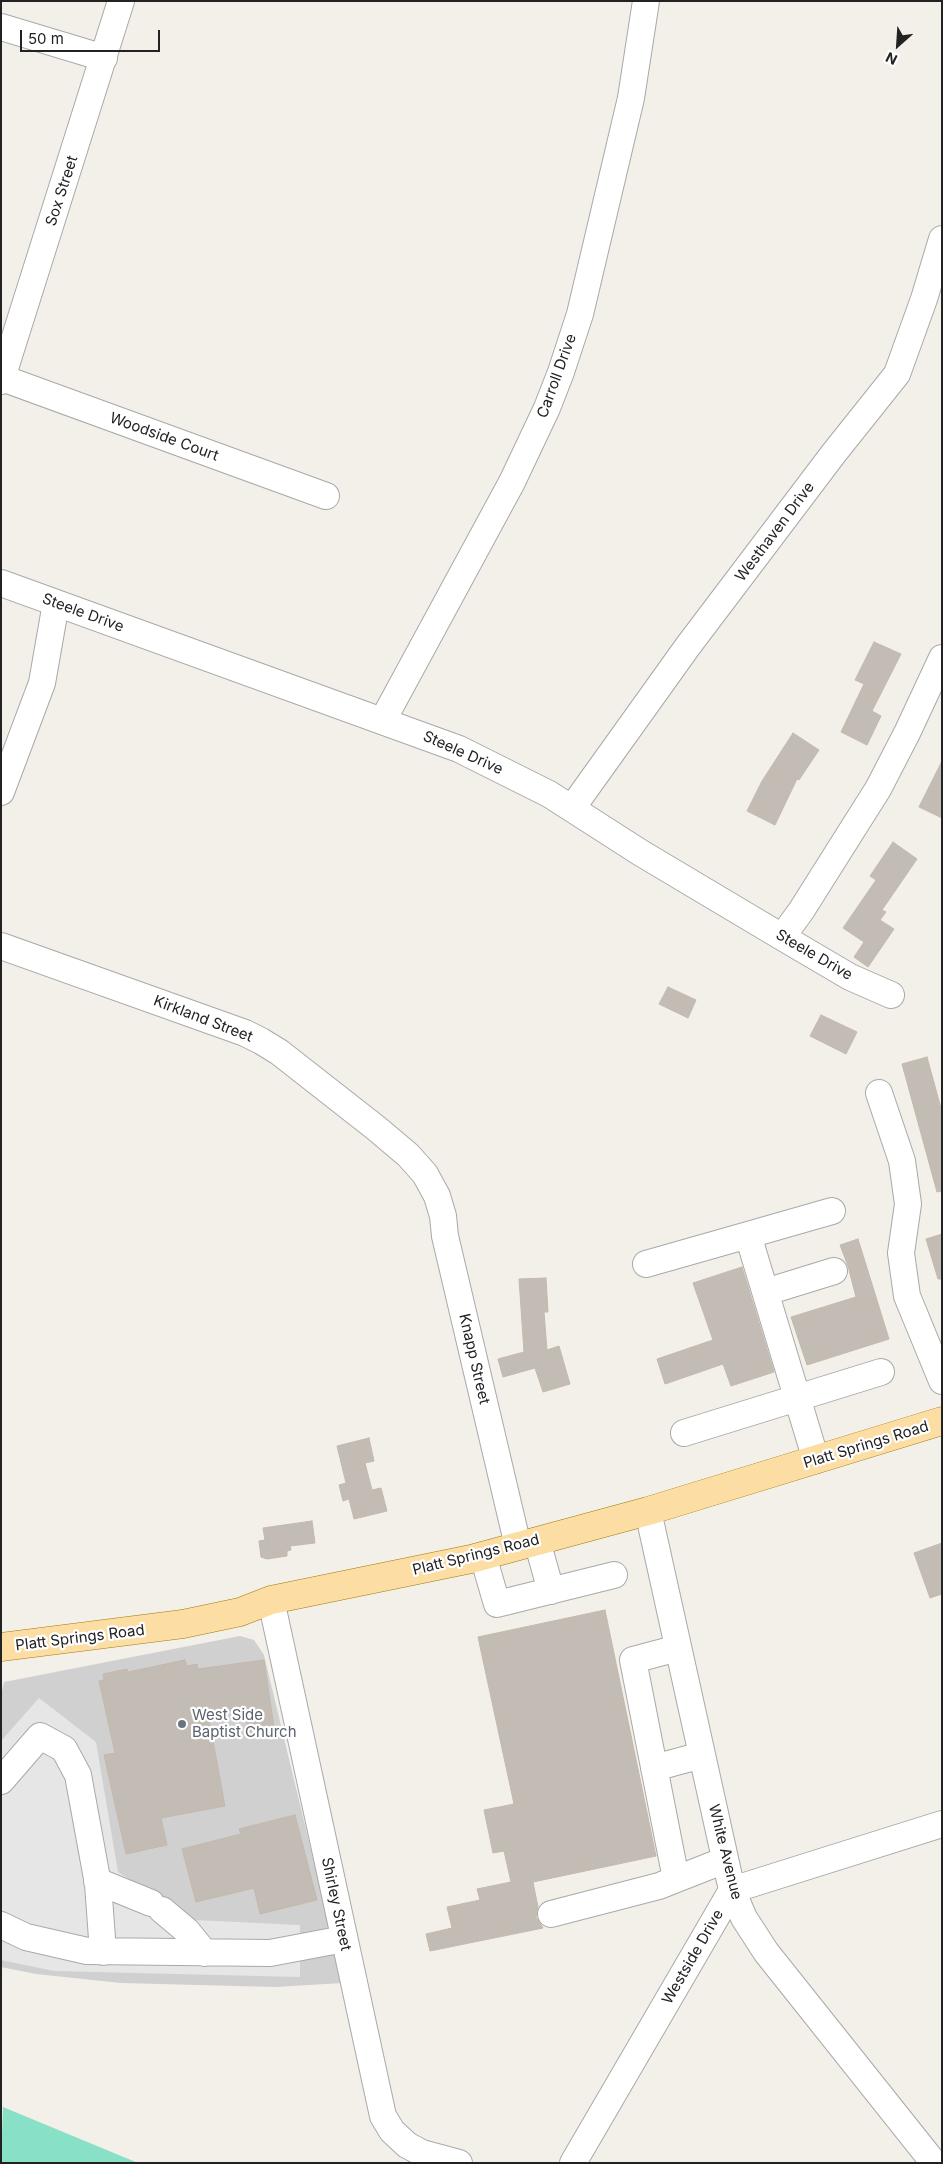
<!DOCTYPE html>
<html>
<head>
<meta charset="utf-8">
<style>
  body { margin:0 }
  #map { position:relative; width:943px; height:2164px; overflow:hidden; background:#f2f0e9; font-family:Inter,sans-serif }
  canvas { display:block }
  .frame { position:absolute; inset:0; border:2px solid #222; pointer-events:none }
  .north { position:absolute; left:873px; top:20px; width:50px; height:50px; -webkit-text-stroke:4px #fff; paint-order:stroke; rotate:206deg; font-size:14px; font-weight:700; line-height:20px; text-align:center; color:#222 }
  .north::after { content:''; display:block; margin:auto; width:18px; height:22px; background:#222; clip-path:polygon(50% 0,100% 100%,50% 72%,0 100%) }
  .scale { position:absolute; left:20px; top:30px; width:140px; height:22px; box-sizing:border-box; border:2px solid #222; border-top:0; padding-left:6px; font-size:15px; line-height:18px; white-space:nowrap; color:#222; -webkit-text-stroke:4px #fff; paint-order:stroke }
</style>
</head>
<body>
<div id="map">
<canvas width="943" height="2164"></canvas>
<div class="frame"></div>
<div class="north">N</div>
<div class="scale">50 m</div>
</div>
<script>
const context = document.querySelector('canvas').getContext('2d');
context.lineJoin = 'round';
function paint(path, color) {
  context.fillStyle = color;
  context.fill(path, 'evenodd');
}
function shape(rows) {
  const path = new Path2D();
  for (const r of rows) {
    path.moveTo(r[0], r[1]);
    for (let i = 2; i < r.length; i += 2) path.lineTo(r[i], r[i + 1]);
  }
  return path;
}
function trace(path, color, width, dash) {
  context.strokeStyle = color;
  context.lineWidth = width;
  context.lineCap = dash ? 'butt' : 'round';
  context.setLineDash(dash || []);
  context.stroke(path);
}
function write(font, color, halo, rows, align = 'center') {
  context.font = font + ' Inter,sans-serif';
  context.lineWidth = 4.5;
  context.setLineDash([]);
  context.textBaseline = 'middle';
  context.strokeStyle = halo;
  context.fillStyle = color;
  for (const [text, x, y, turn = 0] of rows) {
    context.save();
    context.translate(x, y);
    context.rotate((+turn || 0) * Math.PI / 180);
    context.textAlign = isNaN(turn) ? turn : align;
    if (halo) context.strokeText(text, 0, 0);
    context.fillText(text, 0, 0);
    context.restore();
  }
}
paint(shape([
  [240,1636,254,1640,264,1655,343,1983,275,1987,121,1983,36,1974,1,1967,1,1696,4,1682]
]), '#d0d0d0');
paint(shape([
  [3,2107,138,2163,1,2163]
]), '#88e0c6');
paint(shape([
  [39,1698,96,1742,118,1872,194,1920,300,1925,300,1977,54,1971,1,1960,1,1741]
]), '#e6e6e6');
const building = shape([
  [874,642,901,654,872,711,881,716,867,745,841,732,864,684,855,680,874,642],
  [793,733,819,750,799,780,797,779,775,825,747,811,762,781,793,733],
  [942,761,942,818,919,807,942,761],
  [893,842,917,859,882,910,886,912,880,920,894,929,868,967,854,957,864,942,843,928,876,880,870,876,893,842],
  [668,987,696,1000,688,1018,659,1004,668,987],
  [821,1015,857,1032,846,1054,810,1036,821,1015],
  [927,1057,942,1112,942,1191,937,1192,902,1064,927,1057],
  [942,1234,942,1279,938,1279,926,1239,942,1234],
  [858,1239,889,1339,807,1365,791,1317,856,1297,848,1266,840,1245,858,1239],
  [742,1267,774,1372,731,1386,723,1364,665,1384,657,1359,713,1340,693,1283,742,1267],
  [546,1278,548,1312,544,1312,547,1350,559,1346,570,1384,543,1392,535,1368,503,1377,498,1359,524,1352,519,1279,546,1278],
  [369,1438,374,1461,365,1463,372,1490,381,1488,387,1511,354,1519,349,1499,343,1501,339,1485,346,1483,337,1446,369,1438],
  [312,1521,315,1543,290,1546,291,1550,287,1551,287,1556,267,1559,261,1557,259,1541,265,1540,263,1528,312,1521],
  [942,1543,942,1594,930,1598,914,1553,942,1543],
  [605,1610,656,1856,533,1882,538,1907,536,1917,543,1928,430,1951,426,1934,452,1928,447,1907,480,1900,477,1889,511,1882,504,1851,493,1853,484,1810,514,1804,478,1637,605,1610],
  [185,1660,187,1666,197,1664,198,1669,264,1660,275,1734,249,1738,245,1709,208,1714,225,1806,161,1818,167,1845,126,1854,104,1755,115,1753,99,1681,104,1680,103,1674,127,1669,128,1672,185,1660],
  [295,1815,317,1900,260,1914,254,1888,196,1902,182,1849,241,1834,239,1829,295,1815]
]);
paint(building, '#c3bcb5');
trace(building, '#c4b8ab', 1);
const minor = shape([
  [1,27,104,58],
  [2,378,326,496],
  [1,381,121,1],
  [1,583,459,749,549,794,641,853,782,937,850,977,891,995],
  [383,720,512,482,547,408,561,372,580,314,631,98,646,1],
  [1,792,42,683,56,603],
  [572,808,688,646,834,453,897,374,924,299,942,239],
  [782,937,801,911,878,789,907,733,942,658],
  [1,946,245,1033,261,1041,279,1052,376,1128,408,1155,425,1174,437,1196,443,1216,445,1236,518,1546],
  [879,1093,902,1161,908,1204,901,1253,907,1296,942,1381],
  [748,1235,832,1211],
  [646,1264,748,1235,816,1460],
  [766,1292,834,1271],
  [684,1433,881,1372],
  [648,1511,732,1890,744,1918,766,1952,934,2163],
  [537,1541,551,1591],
  [483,1556,497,1604,614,1575],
  [271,1600,383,2116,392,2131,407,2145,422,2153,459,2163],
  [654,1768,702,1755],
  [1,1781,40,1736,64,1749,78,1775,98,1884,103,1952],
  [676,1879,633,1660,678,1648],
  [97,1881,151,1903],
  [162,1910,187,1931,205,1953],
  [551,1914,659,1886,725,1860],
  [1,1925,26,1937,87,1951,270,1953,344,1939],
  [573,2163,732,1890,942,1824]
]);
const major = shape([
  [1,1647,183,1624,240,1612,271,1600,471,1559,648,1511,942,1421]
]);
trace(minor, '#a9a9a9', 28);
trace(major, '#a07a00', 29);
trace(minor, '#fff', 26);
trace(major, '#fcdea4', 28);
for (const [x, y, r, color] of [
  [182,1724,5,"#6b7280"]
]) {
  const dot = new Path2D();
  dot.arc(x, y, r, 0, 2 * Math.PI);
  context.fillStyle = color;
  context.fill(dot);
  trace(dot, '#fff', 2);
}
write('15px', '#222', '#fff', [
  ["Sox Street",62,191,-72],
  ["Carroll Drive",557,376,-70],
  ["Woodside Court",164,437,20],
  ["Westhaven Drive",775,532,-53],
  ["Steele Drive",83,613,20],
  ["Steele Drive",463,753,24],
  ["Steele Drive",814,955,30],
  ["Kirkland Street",203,1019,21],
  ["Knapp Street",474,1359,77],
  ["Platt Springs Road",866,1445,-17],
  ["Platt Springs Road",476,1555,-14],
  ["Platt Springs Road",80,1638,-7],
  ["White Avenue",725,1852,76],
  ["Shirley Street",336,1904,78],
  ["Westside Drive",693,1957,-60]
]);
write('15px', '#5b616d', '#fff', [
  ["West Side",192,1715],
  ["Baptist Church",192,1732]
], 'left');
</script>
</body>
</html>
